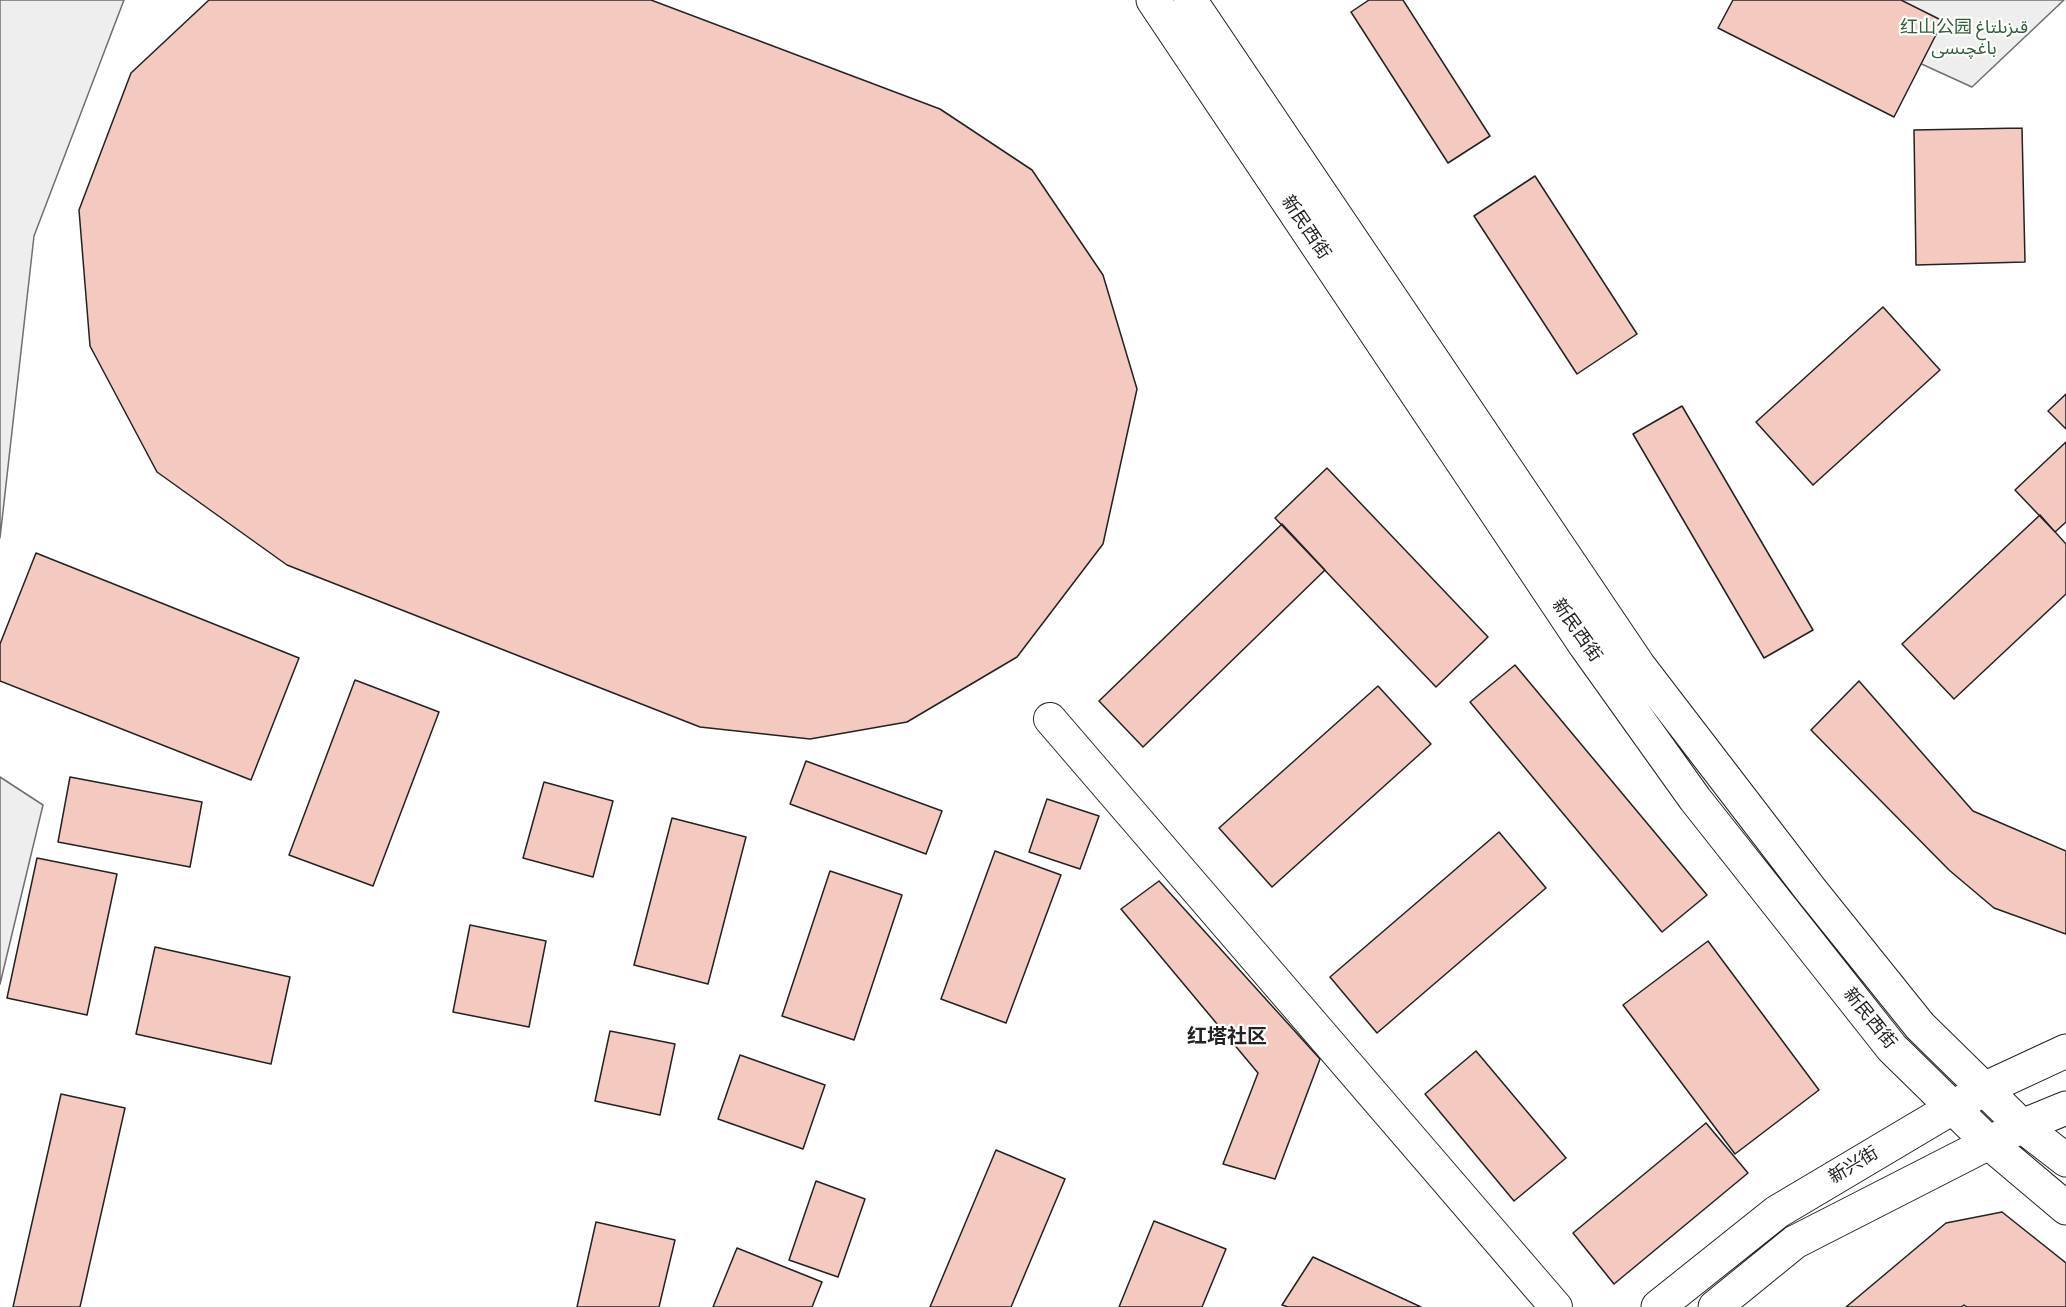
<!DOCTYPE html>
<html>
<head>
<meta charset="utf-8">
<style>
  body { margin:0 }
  canvas { display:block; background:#fff }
</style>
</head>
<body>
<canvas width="2066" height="1307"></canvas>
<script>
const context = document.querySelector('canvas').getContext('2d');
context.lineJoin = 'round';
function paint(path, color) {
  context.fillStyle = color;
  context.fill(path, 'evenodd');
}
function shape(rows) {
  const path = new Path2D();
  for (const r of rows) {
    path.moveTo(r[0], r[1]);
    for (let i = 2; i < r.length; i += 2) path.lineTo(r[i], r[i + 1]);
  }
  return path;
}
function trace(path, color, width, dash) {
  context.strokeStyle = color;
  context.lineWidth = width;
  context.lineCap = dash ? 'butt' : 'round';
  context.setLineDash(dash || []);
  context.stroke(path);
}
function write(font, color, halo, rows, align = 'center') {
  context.font = font + ' "Titillium Web","Noto Sans Arabic","Noto Sans SC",sans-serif';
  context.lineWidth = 4.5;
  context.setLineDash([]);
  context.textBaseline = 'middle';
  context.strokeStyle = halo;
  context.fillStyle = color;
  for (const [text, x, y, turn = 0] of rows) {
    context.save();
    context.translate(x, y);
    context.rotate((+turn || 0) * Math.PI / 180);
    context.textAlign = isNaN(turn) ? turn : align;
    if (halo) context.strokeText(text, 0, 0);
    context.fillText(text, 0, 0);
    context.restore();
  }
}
const green = shape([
  [0,0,124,0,34,236,0,538,0,0],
  [1781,0,2064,0,1972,87,1781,0],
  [0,777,43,805,0,984,0,777]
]);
paint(green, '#eee');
trace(green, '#6f6f6f', 1.5);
const building = shape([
  [209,0,651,0,940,109,1032,170,1103,275,1137,389,1103,544,1017,657,907,722,810,739,700,727,287,565,157,472,90,346,79,210,131,73,209,0],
  [1369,0,1403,0,1490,136,1448,163,1351,12,1369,0],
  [1733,0,1901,0,1943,21,1894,117,1718,28,1733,0],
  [2022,128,2025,262,1916,265,1914,130,2022,128],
  [1535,176,1637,334,1577,374,1474,216,1535,176],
  [1883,307,1940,370,1813,485,1756,422,1883,307],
  [2066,394,2066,429,2048,411,2066,394],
  [1682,406,1813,630,1764,658,1633,434,1682,406],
  [2066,442,2066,522,2055,532,2015,490,2066,442],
  [1327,468,1488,637,1436,687,1275,518,1327,468],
  [2040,515,2066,544,2066,594,1954,699,1902,644,2040,515],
  [1282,524,1325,570,1143,747,1099,701,1282,524],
  [36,553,299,658,251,780,0,681,0,644,36,553],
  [1515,665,1707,895,1662,932,1470,702,1515,665],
  [355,680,439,712,373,886,289,855,355,680],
  [1859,681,1973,811,2066,851,2066,934,1994,908,1949,870,1811,730,1859,681],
  [1378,686,1431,744,1272,887,1219,828,1378,686],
  [806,761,942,811,926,854,790,804,806,761],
  [70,777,202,802,190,867,58,842,70,777],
  [544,782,613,801,593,877,523,858,544,782],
  [1047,799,1099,816,1080,869,1029,852,1047,799],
  [672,818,746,837,708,984,634,965,672,818],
  [1499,832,1546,888,1377,1033,1330,977,1499,832],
  [995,851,1061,875,1006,1023,941,999,995,851],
  [37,858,117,874,87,1015,7,998,37,858],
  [830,871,902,895,854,1040,782,1016,830,871],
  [1159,881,1320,1059,1275,1179,1223,1164,1258,1073,1121,909,1159,881],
  [470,925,546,941,529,1027,453,1012,470,925],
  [1708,941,1819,1090,1735,1154,1623,1005,1708,941],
  [155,947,290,977,271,1064,136,1034,155,947],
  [610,1031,675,1044,660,1115,595,1101,610,1031],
  [1476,1051,1566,1158,1514,1201,1425,1094,1476,1051],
  [740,1055,825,1085,803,1149,718,1119,740,1055],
  [61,1094,125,1108,80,1307,13,1307,61,1094],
  [1706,1123,1748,1173,1614,1284,1573,1233,1706,1123],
  [996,1150,1065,1179,1011,1307,930,1307,996,1150],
  [816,1181,865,1199,838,1277,789,1260,816,1181],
  [2002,1212,2066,1263,2066,1307,1967,1307,1964,1305,1961,1307,1846,1307,1946,1223,2002,1212],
  [1154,1221,1226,1249,1202,1307,1119,1307,1154,1221],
  [596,1222,675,1240,659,1307,577,1307,596,1222],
  [737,1248,822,1282,812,1307,713,1307,737,1248],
  [1313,1257,1421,1307,1288,1307,1282,1305,1313,1257]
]);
paint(building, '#f3c9c0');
trace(building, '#222', 1.5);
const minor = shape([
  [1050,719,1556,1307]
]);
const tertiary = shape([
  [1658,1307,1777,1212,1984,1089],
  [1715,1307,1795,1242,2022,1126]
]);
const secondary = shape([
  [1153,0,1585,645,1695,799,1892,1048,1989,1143,2066,1208],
  [1190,0,1639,666,1810,889,1920,1026,2022,1126,2066,1160],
  [1984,1089,2066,1051],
  [2022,1126,2066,1108]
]);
trace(minor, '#222', 34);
trace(tertiary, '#222', 35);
trace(secondary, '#222', 35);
trace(minor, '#fff', 32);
trace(tertiary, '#fff', 33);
trace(secondary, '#fff', 33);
write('18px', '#2f5e38', '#fff', [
  ["红山公园 قىزىلتاغ",1964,29],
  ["باغچىسى",1964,50]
]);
write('18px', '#222', '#fff', [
  ["新民西街",1305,228,56],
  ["新民西街",1576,631,55],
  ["新民西街",1869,1019,51],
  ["新兴街",1854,1166,-31]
]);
write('bold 20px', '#222', '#fff', [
  ["红塔社区",1227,1038]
]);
</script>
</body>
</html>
